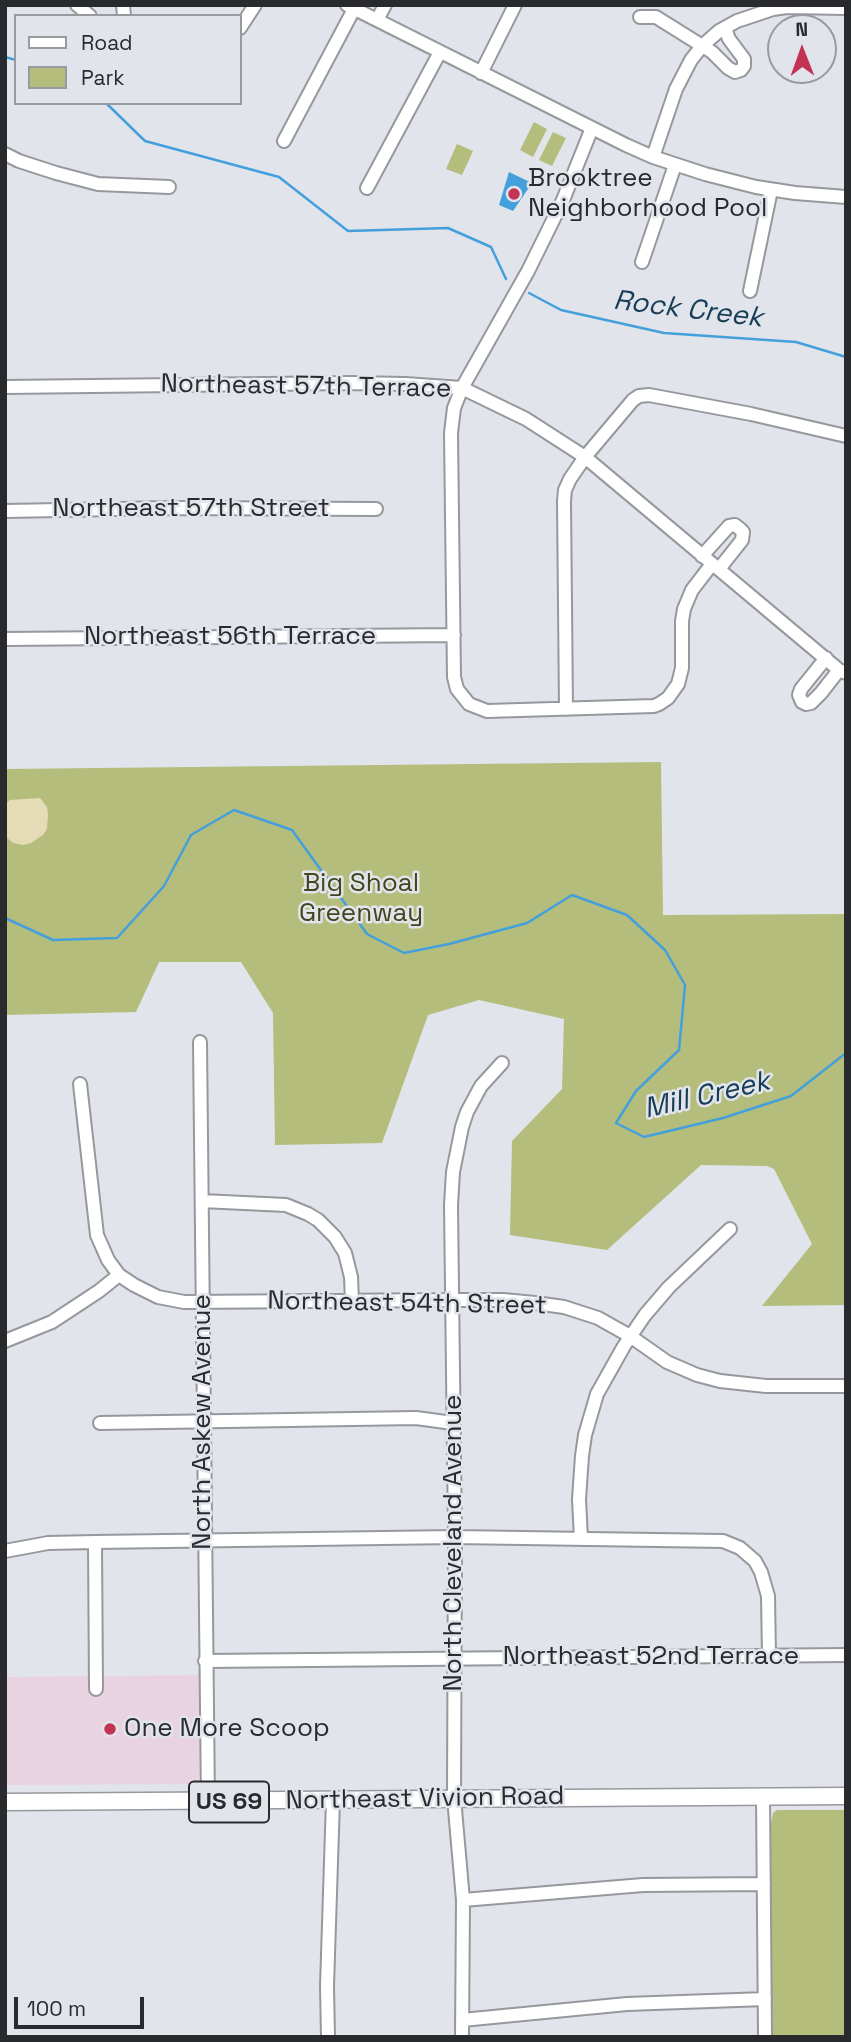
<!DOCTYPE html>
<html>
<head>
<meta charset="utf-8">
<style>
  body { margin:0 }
  #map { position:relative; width:851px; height:2042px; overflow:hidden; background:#e1e4eb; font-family:"Space Grotesk",sans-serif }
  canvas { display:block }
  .frame { position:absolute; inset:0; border:7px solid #292a2d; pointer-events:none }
  .legend { position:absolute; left:14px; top:14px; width:228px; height:91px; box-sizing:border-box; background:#e1e4eb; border:2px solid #979a9f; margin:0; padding:9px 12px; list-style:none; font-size:21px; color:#292a2d }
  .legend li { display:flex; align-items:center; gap:14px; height:35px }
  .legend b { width:35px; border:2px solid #979a9f }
  .north { position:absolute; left:767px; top:14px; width:70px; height:70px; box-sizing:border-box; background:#e1e4eb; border:2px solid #979a9f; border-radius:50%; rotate:359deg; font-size:19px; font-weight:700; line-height:28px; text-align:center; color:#292a2d }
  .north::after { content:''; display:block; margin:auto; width:24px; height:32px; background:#c33352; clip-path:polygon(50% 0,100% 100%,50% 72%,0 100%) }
  .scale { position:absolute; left:14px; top:1997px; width:130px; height:32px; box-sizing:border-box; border:4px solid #292a2d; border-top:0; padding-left:9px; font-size:21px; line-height:24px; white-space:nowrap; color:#292a2d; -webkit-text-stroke:5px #e1e4eb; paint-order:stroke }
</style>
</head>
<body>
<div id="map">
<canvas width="851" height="2042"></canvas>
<div class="frame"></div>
<ul class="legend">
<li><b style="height:9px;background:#fff"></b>Road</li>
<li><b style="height:19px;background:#b4bd7b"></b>Park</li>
</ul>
<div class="north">N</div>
<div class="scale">100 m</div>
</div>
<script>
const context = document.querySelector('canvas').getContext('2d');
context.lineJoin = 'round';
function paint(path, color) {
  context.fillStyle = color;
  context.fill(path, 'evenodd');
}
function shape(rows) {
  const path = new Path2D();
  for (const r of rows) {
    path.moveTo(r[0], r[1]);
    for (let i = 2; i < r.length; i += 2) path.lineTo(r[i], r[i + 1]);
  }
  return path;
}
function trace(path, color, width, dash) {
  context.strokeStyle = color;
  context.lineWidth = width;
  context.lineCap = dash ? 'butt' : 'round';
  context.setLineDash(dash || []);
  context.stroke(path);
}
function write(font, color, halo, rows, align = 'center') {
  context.font = font + ' "Space Grotesk",sans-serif';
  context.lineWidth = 5;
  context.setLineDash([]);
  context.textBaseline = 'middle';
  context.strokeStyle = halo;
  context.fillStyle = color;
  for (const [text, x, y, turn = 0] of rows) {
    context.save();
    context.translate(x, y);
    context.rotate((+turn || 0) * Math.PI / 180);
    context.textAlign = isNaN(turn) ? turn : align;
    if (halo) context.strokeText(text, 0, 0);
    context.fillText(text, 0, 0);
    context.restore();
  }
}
paint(shape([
  [199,1675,200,1772,197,1784,5,1785,5,1677]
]), '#ead3e0');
paint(shape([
  [534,122,547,129,533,157,520,150],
  [553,132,566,138,552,166,539,160],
  [457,144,473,151,462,175,446,169],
  [661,762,663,915,846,914,846,1305,762,1306,812,1244,774,1169,767,1166,701,1165,607,1250,510,1235,512,1141,562,1089,564,1019,479,1000,428,1015,382,1143,275,1145,273,1013,241,962,159,962,136,1012,5,1015,5,769],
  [777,1810,846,1810,846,2037,772,2037,770,1828,773,1813]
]), '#b4bd7b');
paint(shape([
  [40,798,47,807,48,814,47,829,43,835,31,843,23,845,13,843,6,837,5,804,10,800]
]), '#e5dbb6');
paint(shape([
  [509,172,532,183,513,211,499,205]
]), '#44a0dc');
trace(shape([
  [5,57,16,60],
  [106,103,145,141,279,177,348,231,448,228,491,247,506,279],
  [529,293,561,310,664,333,796,342,846,357],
  [5,918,53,940,117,938,164,886,191,835,234,810,292,830,367,934,404,953,449,944,527,923,572,895,627,915,665,950,685,985,679,1050,636,1091,616,1123,644,1137,723,1118,791,1096,846,1053]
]), '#44a0dc', 2.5);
const minor = shape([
  [77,5,90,16],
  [123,5,124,16],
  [347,5,626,145,653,157,705,174,756,187,795,193,846,197],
  [640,17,656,17,712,52,728,68,735,72,741,70,744,66,744,59,729,39,725,29],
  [377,20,385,5],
  [240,28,255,5],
  [481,73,515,5],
  [592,128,563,200,528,271,462,388,454,408,451,433,454,677,457,689,469,704,487,711,654,706,659,704,668,698,678,684,682,668,682,621,684,609,692,590,712,564],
  [284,141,354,9],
  [5,154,19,161,56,173,98,184,169,187],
  [653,157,676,89,691,60,702,46,719,31,737,21,773,9,787,7,846,8],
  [367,188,440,52],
  [642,262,675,165],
  [750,291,771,190],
  [5,387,352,383,405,384,462,388,526,419,585,457,839,670,846,673],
  [5,511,172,508,376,509],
  [702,556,729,526,735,525,740,529,743,532,742,540,719,569],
  [5,639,454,635],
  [826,658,801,689,799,695,802,702,806,704,811,703,821,693,839,670],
  [566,709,564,501,565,490,570,479,585,457,633,400,639,396,649,395,751,414,846,436],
  [200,1042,208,1802],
  [80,1084,97,1235,108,1260,119,1275,134,1285,158,1297,184,1302,452,1300,503,1300,535,1303,564,1307,598,1318,630,1336,667,1362,697,1375,720,1381,766,1386,846,1386],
  [202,1201,286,1205,308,1214,318,1220,335,1237,345,1253,351,1277,352,1301],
  [5,1341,52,1322,99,1291,119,1275],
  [100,1423,416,1418,453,1423],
  [581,1539,579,1499,582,1456,585,1435,597,1394,624,1346,645,1315,669,1287,730,1229],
  [95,1542,96,1689],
  [5,1551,48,1543,95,1542,455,1537,723,1541,740,1548,755,1561,761,1572,768,1596,769,1656],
  [205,1661,846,1655],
  [763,1797,765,2037],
  [463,1900,643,1885,764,1884],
  [462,2020,627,2004,765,1999],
  [328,2037,327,1986,333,1800],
  [462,2037,463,1900,454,1798,455,1537,451,1205,453,1172,462,1127,467,1112,481,1086,502,1063]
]);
const major = shape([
  [5,1802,846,1796]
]);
trace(minor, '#96989e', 16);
trace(major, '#96989e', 19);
trace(minor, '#fff', 12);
trace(major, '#fff', 16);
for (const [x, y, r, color] of [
  [514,194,7,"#c33352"],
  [110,1729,7,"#c33352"]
]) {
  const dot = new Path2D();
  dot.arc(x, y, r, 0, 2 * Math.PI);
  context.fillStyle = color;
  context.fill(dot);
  trace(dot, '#e1e4eb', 2.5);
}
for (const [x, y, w] of [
  [229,1802,80]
]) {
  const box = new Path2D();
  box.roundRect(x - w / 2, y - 20.5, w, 41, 5);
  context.fillStyle = '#e1e4eb';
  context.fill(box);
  trace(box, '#292a2d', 2);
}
write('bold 24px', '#292a2d', null, [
  ["US 69",229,1802]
]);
write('26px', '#292a2d', '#e1e4eb', [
  ["Brooktree",528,179],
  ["Neighborhood Pool",528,209],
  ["One More Scoop",124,1729]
], 'left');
write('26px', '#292a2d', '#e1e4eb', [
  ["Northeast 57th Terrace",306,387,1],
  ["Northeast 57th Street",191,509],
  ["Northeast 56th Terrace",230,637],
  ["Northeast 54th Street",407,1304,1],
  ["North Askew Avenue",203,1422,-90],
  ["North Cleveland Avenue",454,1543,-90],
  ["Northeast 52nd Terrace",651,1657],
  ["Northeast Vivion Road",425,1799,-1]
]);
write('26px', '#41461d', '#e1e4eb', [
  ["Big Shoal",361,884],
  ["Greenway",361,914]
]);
write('italic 28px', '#163c56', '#e1e4eb', [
  ["Rock Creek",688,310,7],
  ["Mill Creek",707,1096,-13]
]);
</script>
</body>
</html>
